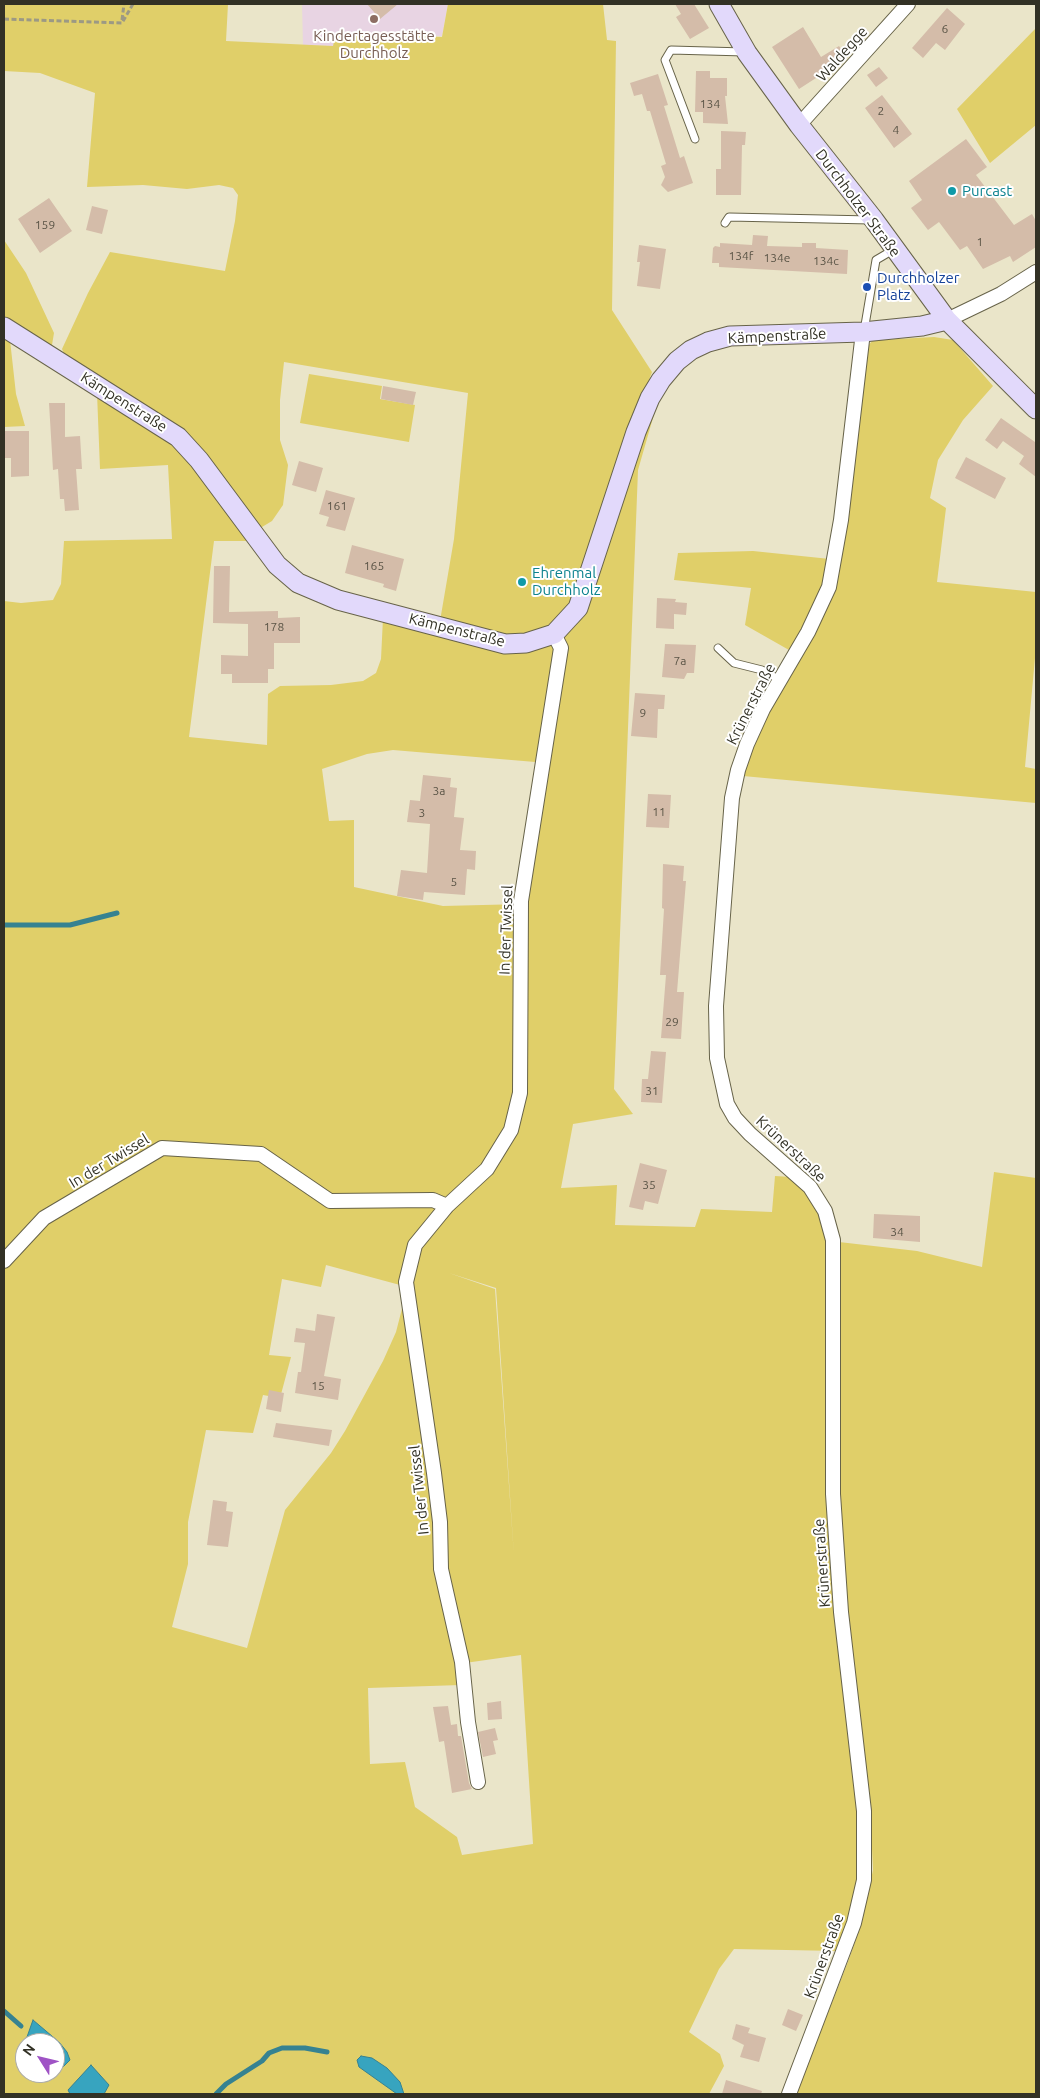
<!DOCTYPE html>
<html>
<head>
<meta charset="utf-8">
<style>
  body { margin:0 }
  #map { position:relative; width:1040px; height:2098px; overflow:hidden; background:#eae5c9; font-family:Ubuntu,sans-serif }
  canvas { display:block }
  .frame { position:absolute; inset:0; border:5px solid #323125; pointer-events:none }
  .north { position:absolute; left:15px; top:2033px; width:50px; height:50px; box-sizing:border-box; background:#fff; border:1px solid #adada8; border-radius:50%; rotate:306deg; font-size:14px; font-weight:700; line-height:20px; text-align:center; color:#323125 }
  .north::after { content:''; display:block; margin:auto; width:18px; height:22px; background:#9f53c5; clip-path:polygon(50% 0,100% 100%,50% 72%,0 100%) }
</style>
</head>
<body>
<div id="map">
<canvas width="1040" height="2098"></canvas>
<div class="frame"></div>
<div class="north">N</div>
</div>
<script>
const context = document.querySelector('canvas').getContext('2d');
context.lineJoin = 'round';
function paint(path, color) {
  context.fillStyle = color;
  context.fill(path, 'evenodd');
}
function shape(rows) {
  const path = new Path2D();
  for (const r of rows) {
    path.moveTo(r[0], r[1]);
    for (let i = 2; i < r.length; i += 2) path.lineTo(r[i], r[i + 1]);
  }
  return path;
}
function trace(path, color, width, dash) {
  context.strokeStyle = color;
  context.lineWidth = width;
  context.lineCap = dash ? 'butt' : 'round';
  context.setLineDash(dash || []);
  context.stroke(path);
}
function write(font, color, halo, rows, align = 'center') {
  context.font = font + ' Ubuntu,sans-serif';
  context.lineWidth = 4;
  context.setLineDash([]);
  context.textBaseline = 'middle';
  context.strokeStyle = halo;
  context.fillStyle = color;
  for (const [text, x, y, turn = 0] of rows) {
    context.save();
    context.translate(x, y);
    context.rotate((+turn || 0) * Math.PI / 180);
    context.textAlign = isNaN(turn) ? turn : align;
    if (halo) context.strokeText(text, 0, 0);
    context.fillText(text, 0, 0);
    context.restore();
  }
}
paint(shape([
  [302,4,448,4,442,36,336,34,333,46,303,45]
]), '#e8d4e3');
paint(shape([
  [4,4,228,4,226,41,333,46,336,34,442,37,448,4,603,4,607,40,616,41,612,310,652,372,634,420,623,461,633,464,639,444,659,397,638,470,614,1089,633,1114,573,1124,561,1188,617,1185,615,1225,695,1227,701,1209,772,1212,775,1176,791,1177,814,1203,824,1228,827,1245,825,1372,826,1502,857,1798,859,1872,850,1919,838,1951,734,1949,719,1969,689,2032,720,2054,724,2066,709,2094,4,2094,4,601,21,603,53,600,61,584,64,541,172,539,168,465,100,469,97,393,183,451,250,541,214,541,189,737,267,745,268,694,280,686,331,685,363,681,376,673,381,659,383,618,488,645,486,633,440,621,454,539,468,393,284,362,280,400,280,440,288,465,283,505,272,521,262,527,255,526,218,474,193,444,177,429,66,358,62,349,88,293,110,252,225,271,235,221,238,195,233,188,219,185,187,189,143,185,87,187,95,93,40,73,4,71],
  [393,750,547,763,529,884,523,904,443,906,354,887,354,820,329,821,322,769,367,754],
  [409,1260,413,1262,410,1279,429,1405,442,1509,445,1567,452,1610,465,1663,521,1655,533,1844,462,1855,457,1837,415,1807,405,1762,370,1764,368,1688,461,1685,460,1662,438,1568,437,1523,431,1472,405,1297,396,1332,383,1361,345,1431,331,1453,285,1510,247,1648,172,1627,188,1564,188,1522,206,1430,253,1433,263,1395,280,1398,291,1357,269,1355,282,1279,321,1287,326,1265,400,1285],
  [449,1273,496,1288,514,1556,495,1289],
  [25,2043,55,2043,55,2073,25,2073],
  [1036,28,1036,125,990,163,957,109],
  [4,240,26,273,54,333,51,351,4,320],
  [4,336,10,340,16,394,25,426,4,427],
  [934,337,953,340,993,386,963,420,938,460,930,498,946,508,937,582,1036,592,1035,658,1025,767,1036,769,1036,803,743,776,752,746,770,708,826,611,836,585,840,567,868,346,872,341,879,340],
  [309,374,382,386,380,399,415,405,409,442,300,423],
  [753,551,830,559,816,606,789,650,745,625,751,588,674,580,678,553],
  [994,1172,1036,1178,1036,2094,796,2094,849,1959,862,1922,873,1870,870,1806,848,1611,840,1509,839,1242,917,1251,982,1267]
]), '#e0cf69');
const water = shape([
  [33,2020,59,2042,67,2052,70,2060,63,2067,55,2063,55,2043,32,2043,27,2037,33,2020],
  [361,2056,372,2058,387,2068,400,2082,404,2094,397,2094,359,2067,357,2060,361,2056],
  [91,2065,109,2085,104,2094,70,2094,68,2090,91,2065]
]);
paint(water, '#37a4bf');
trace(water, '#368291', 1);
trace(shape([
  [4,925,70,925,117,913],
  [4,2011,21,2026],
  [216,2094,226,2084,262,2061,269,2053,282,2048,305,2048,327,2052]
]), '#368291', 5);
paint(shape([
  [367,4,398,4,380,19],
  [675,4,694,4,709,28,690,39,676,17,681,14],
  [947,8,965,24,945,50,936,43,923,58,912,48],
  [803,27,821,57,839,46,847,58,799,89,772,47],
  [879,67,888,78,876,87,867,75],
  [696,71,710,71,710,78,727,78,727,96,725,96,728,124,703,123,703,112,695,112],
  [658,74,668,105,664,106,680,158,684,156,693,183,668,192,661,185,665,177,661,166,666,164,650,111,647,111,642,94,634,96,630,83],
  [882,95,912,134,894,148,865,108],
  [721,131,746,132,745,145,742,145,741,195,716,195,716,169,721,169],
  [966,139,987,167,976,175,1014,225,1032,214,1036,221,1036,247,1013,262,1010,256,983,269,967,246,960,250,939,222,928,230,911,208,922,200,909,181],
  [49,198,72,231,40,253,18,219],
  [92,206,108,210,102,234,86,230],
  [753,235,768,236,767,246,802,247,802,243,816,243,816,248,848,250,847,274,719,267,719,263,712,263,713,248,715,246,720,247,720,243,752,245],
  [639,245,666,249,660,289,637,286,640,262,637,262],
  [383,386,416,392,413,405,381,399],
  [49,403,65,403,65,437,80,436,82,469,76,469,79,510,65,511,64,499,60,499,58,469,53,470],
  [1001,418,1035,442,1036,440,1036,477,1019,464,1024,456,1003,441,997,449,985,440],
  [4,431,29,431,29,476,11,477,11,458,4,458],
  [966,457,1006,478,995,499,955,478],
  [299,461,323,468,316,492,292,485],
  [326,490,355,498,345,531,326,526,329,517,319,514],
  [352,545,404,559,396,591,383,587,384,584,345,573],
  [214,566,230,566,229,612,278,611,278,618,300,617,300,643,274,643,274,669,268,669,268,683,232,683,232,674,221,674,221,655,248,656,248,624,213,623],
  [657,598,676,599,675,602,687,603,686,615,674,614,674,629,656,628],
  [665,644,696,645,694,673,687,673,684,679,662,677],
  [635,693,665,695,664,709,658,709,657,738,631,736],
  [423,775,451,778,450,787,457,788,454,817,464,818,460,850,476,851,475,870,467,869,465,895,424,892,423,900,397,896,401,870,427,873,430,824,407,822,410,800,420,801],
  [648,794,671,795,669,828,646,827],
  [663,864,684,866,683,881,686,881,677,992,684,992,681,1039,661,1038,666,975,660,975,664,909,662,908],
  [651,1051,666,1052,662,1103,641,1102,642,1079,648,1079],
  [640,1163,667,1170,658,1204,645,1201,643,1210,629,1207],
  [874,1214,920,1216,920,1242,873,1238],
  [317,1314,335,1317,324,1376,341,1379,338,1400,295,1393,298,1372,301,1372,305,1343,294,1342,296,1328,315,1331],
  [269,1390,284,1393,281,1412,266,1409],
  [276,1423,332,1430,329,1446,273,1437],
  [213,1500,227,1502,226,1511,233,1512,228,1547,207,1545],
  [501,1701,502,1719,488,1720,487,1703],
  [448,1706,451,1725,457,1724,458,1736,461,1736,469,1783,472,1789,452,1793,444,1741,439,1742,433,1707],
  [495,1728,498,1740,493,1741,496,1754,483,1757,478,1732],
  [788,2009,803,2015,796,2031,782,2025],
  [736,2024,750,2028,748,2033,766,2038,759,2062,740,2057,744,2045,732,2039],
  [726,2080,762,2091,761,2094,722,2094]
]), '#d4bca9');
const lane = shape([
  [695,139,665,60,671,50,745,52],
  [725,223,729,217,871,220],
  [864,331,876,260,893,250],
  [718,648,734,663,762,670,780,680]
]);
const street = shape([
  [799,125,908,4],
  [947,320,1001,294,1036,272],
  [4,1261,44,1218,162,1148,261,1154,330,1201,433,1200,447,1206],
  [478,1782,468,1722,462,1662,441,1569,440,1522,434,1473,406,1282,415,1245,447,1206,487,1169,511,1130,520,1093,521,901,561,648,554,634],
  [789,2094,854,1923,864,1880,864,1811,841,1612,833,1494,833,1240,825,1211,810,1187,750,1134,735,1118,727,1104,717,1058,716,1006,732,798,738,770,747,744,763,709,808,632,829,587,841,520,863,332]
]);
const secondary = shape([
  [719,4,747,53,799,125,874,220,947,320,1036,409],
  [4,327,178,437,199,460,277,565,298,583,338,600,505,644,526,643,554,634,578,608,636,432,650,398,661,380,677,361,691,350,708,342,730,336,863,332,922,326,947,320]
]);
trace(lane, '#676349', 9);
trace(street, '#676349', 16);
trace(secondary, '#676349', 21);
trace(shape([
  [4,19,122,23,133,4],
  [122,20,124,4]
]), '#9c9984', 3, [5, 2.5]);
trace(lane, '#fff', 7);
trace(street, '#fff', 14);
trace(secondary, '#e2d9fb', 19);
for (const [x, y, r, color] of [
  [374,19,5,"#8d6e63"],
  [952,191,5,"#0f9aa8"],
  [867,287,5,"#1a4fb4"],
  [522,582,5,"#0f9aa8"]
]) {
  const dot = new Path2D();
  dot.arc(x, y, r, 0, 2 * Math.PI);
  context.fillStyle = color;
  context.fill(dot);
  trace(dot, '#fff', 2);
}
write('12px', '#5a5446', null, [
  ["6",945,29],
  ["134",710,104],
  ["2",881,111],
  ["4",896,130],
  ["159",45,225],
  ["1",980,242],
  ["134f",741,256],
  ["134e",777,258],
  ["134c",826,261],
  ["161",337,506],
  ["165",374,566],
  ["178",274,627],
  ["7a",680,661],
  ["9",643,713],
  ["3a",439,791],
  ["11",659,812],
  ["3",422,813],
  ["5",454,882],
  ["29",672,1022],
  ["31",652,1091],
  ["35",649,1185],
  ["34",897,1232],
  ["15",318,1386]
]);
write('15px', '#785e54', '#fff', [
  ["Kindertagesstätte",374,36],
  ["Durchholz",374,53]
]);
write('15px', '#323125', '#fff', [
  ["Waldegge",842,54,-48],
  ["Durchholzer Straße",858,203,53],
  ["Kämpenstraße",777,336,-3],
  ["Kämpenstraße",124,402,32],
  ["Kämpenstraße",457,630,14],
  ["Krünerstraße",751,704,-63],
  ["In der Twissel",506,930,-88],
  ["Krünerstraße",791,1149,43],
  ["In der Twissel",109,1161,-31],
  ["In der Twissel",419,1490,-96],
  ["Krünerstraße",822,1563,-94],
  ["Krünerstraße",824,1956,-70]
]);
write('15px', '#0d838f', '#fff', [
  ["Purcast",962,191],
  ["Ehrenmal",532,573],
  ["Durchholz",532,590]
], 'left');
write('15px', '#164399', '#fff', [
  ["Durchholzer",877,278],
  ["Platz",877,295]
], 'left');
</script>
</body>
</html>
